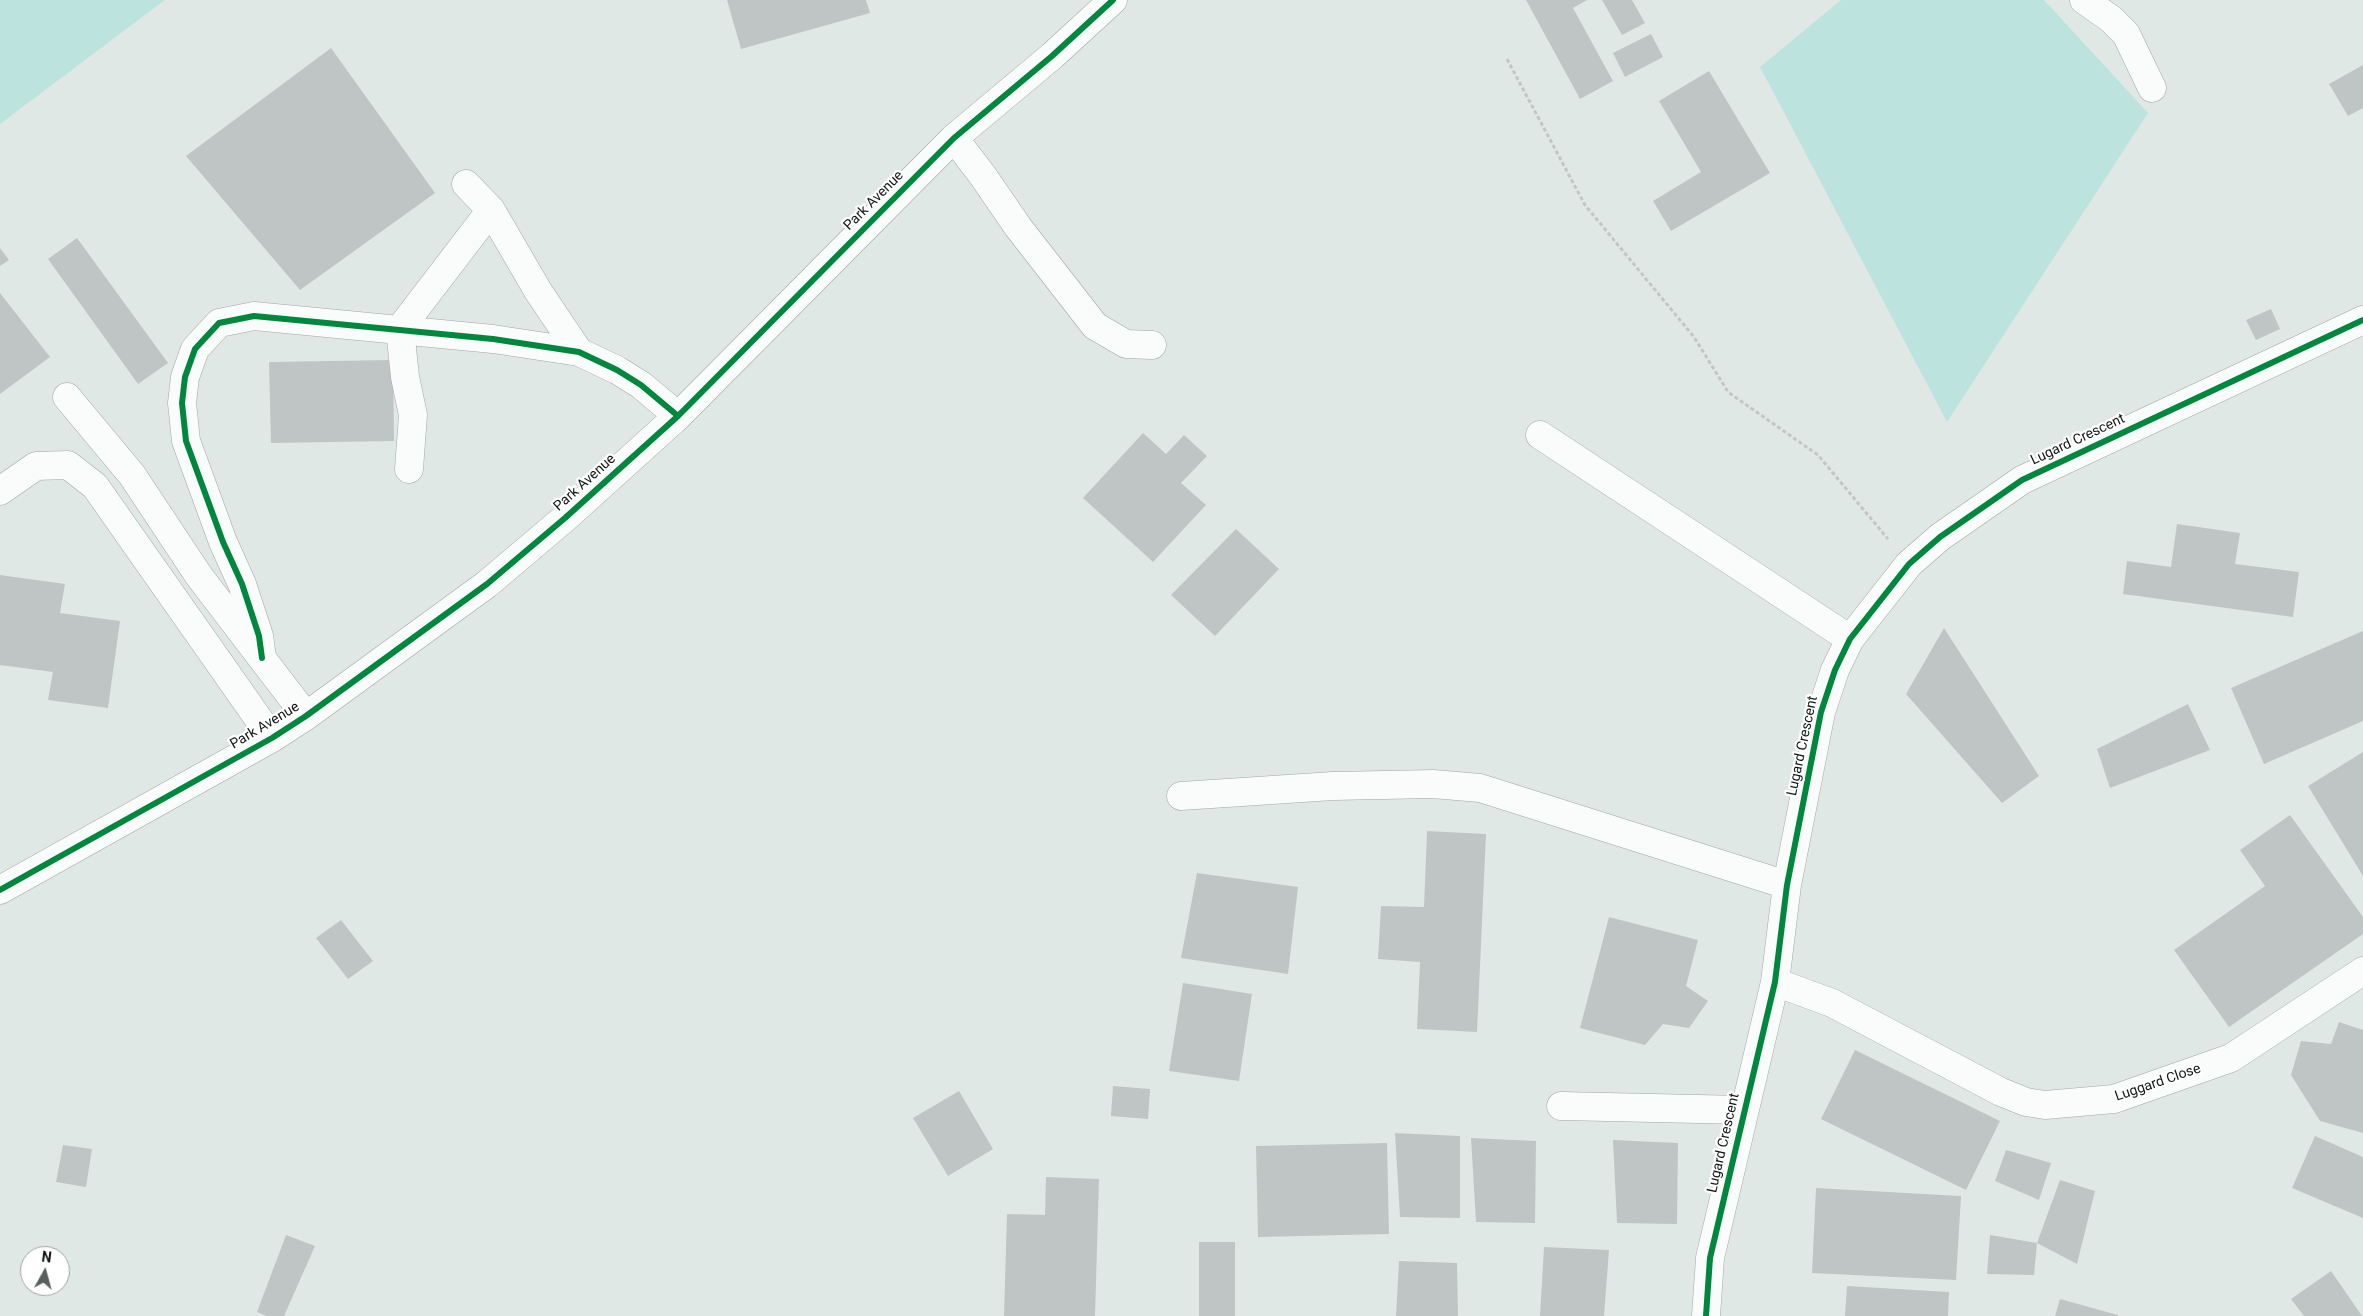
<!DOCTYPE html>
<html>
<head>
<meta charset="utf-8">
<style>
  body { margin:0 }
  #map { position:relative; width:2363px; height:1316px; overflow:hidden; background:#e0e8e6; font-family:Roboto,sans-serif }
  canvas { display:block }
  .north { position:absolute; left:20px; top:1246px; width:50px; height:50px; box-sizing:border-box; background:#fff; border:1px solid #9fa2a1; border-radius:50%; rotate:7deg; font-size:14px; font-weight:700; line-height:20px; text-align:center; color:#101615 }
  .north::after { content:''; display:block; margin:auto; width:18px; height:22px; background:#59605e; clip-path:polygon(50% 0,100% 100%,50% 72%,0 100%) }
</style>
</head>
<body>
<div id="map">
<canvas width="2363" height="1316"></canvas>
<div class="north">N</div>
</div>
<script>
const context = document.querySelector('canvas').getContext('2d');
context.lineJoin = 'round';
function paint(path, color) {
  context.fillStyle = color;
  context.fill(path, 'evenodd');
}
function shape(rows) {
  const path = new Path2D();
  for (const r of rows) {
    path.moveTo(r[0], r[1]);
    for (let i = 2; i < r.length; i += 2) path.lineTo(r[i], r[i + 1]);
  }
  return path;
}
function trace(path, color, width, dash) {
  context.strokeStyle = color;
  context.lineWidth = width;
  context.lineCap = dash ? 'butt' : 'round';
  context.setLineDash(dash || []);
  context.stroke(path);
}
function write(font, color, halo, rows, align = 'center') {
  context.font = font + ' Roboto,sans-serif';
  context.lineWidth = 4.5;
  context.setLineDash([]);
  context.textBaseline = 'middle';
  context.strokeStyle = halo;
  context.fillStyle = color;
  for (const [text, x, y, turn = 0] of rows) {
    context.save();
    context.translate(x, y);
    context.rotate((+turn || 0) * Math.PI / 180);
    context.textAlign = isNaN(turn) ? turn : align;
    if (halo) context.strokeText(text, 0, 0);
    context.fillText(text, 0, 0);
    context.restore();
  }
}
paint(shape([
  [0,0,165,0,0,124],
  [1841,0,2044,0,2148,113,1947,422,1760,67]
]), '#bde3de');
paint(shape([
  [727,0,866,0,870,13,741,49],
  [1526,0,1587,0,1573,8,1613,81,1580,99],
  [1602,0,1632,0,1645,23,1622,35],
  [1651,34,1663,57,1625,77,1613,53],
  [331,48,435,193,300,290,186,156],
  [2363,65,2363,108,2348,116,2329,84],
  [1709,71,1770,173,1671,231,1653,201,1701,172,1659,101],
  [77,238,168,363,138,384,48,259],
  [0,248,9,260,0,266],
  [0,293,50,357,0,394],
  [2271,309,2280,329,2256,340,2246,320],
  [393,360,394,441,271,443,269,362],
  [1143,433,1166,454,1184,435,1207,456,1181,483,1206,505,1153,562,1083,498],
  [2177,524,2240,533,2235,564,2299,572,2293,617,2123,594,2127,561,2171,567],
  [1236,529,1279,569,1215,636,1171,595],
  [0,575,65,584,60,613,120,621,108,708,48,700,53,672,0,665],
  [1944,628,2039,776,2002,803,1906,694],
  [2363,631,2363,721,2264,764,2231,688],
  [2188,704,2210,750,2110,788,2097,749],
  [2363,752,2363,876,2308,786],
  [2290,815,2363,917,2363,934,2229,1027,2174,950,2265,886,2240,850],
  [1427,831,1486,834,1477,1032,1417,1029,1420,962,1378,959,1381,906,1424,907],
  [1197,873,1298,887,1288,974,1181,958],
  [1609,917,1698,940,1686,986,1708,1001,1689,1028,1663,1024,1645,1045,1580,1028],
  [341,920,373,961,348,979,316,938],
  [1183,983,1252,994,1239,1081,1169,1071],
  [2339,1022,2363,1030,2363,1133,2320,1121,2291,1075,2301,1041,2331,1044],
  [1855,1050,2000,1121,1966,1190,1821,1119],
  [1113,1086,1150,1089,1148,1119,1111,1116],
  [959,1091,993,1149,948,1176,913,1118],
  [1395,1133,1460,1136,1460,1218,1400,1217],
  [2315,1136,2363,1157,2363,1218,2292,1188],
  [1471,1138,1536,1141,1535,1223,1476,1222],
  [1613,1140,1678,1143,1677,1224,1617,1223],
  [1387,1143,1389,1234,1258,1237,1256,1146],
  [63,1145,92,1149,86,1187,56,1182],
  [2006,1150,2051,1163,2039,1200,1995,1181],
  [1046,1177,1099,1179,1095,1316,1004,1316,1007,1214,1045,1215],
  [2060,1180,2095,1191,2077,1264,2037,1243],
  [1816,1188,1961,1196,1956,1280,1812,1273],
  [286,1235,315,1246,284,1316,267,1316,257,1312],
  [1990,1235,2037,1243,2034,1275,1987,1274],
  [1199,1242,1235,1242,1235,1316,1199,1316],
  [1544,1247,1609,1250,1604,1316,1540,1316],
  [1399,1261,1457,1263,1458,1316,1396,1316],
  [2331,1271,2362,1316,2304,1316,2291,1299],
  [1847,1286,1949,1292,1948,1316,1845,1316],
  [2060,1299,2118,1315,2118,1316,2055,1316]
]), '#bfc5c4');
const minor = shape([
  [2084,0,2111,19,2126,34,2152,88],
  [954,138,983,176,1018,227,1095,326,1126,344,1152,345],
  [466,184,491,210,538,291,579,352],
  [67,397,132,475,199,576,306,716],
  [1540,435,1850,639],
  [409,469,413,415,405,377,400,329,491,210],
  [0,491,36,466,68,465,95,486,272,738],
  [262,658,259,636,242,584,223,542,186,441,182,403,185,377,195,349,219,323,254,316,493,339,579,352,617,370,641,385,678,416],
  [1181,796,1333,786,1433,784,1480,788,1787,885],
  [0,890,272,738,306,716,487,584,565,518,678,416,954,138,1052,56,1113,0],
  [1775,982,1832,1003,2001,1092,2026,1102,2045,1105,2114,1099,2231,1058,2363,971],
  [1561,1106,1744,1110],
  [1706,1316,1710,1258,1775,982,1787,885,1821,712,1835,670,1850,639,1909,564,1940,537,2022,480,2363,320]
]);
trace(minor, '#a0a6a5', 29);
trace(shape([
  [1507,59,1585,205,1694,337,1728,392,1818,455,1888,539]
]), '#c4c6c5', 3, [4, 2.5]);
trace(minor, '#fafcfb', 28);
trace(shape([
  [262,658,259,636,242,584,223,542,186,441,182,403,185,377,195,349,219,323,254,316,493,339,579,352,617,370,641,385,678,416],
  [0,890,272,738,306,716,487,584,565,518,678,416,954,138,1052,56,1113,0],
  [1706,1316,1710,1258,1775,982,1787,885,1821,712,1835,670,1850,639,1909,564,1940,537,2022,480,2363,320]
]), '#00873e', 6);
write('14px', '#101615', '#fff', [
  ["Park Avenue",874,201,-45],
  ["Lugard Crescent",2078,440,-25],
  ["Park Avenue",585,483,-42],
  ["Park Avenue",265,726,-31],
  ["Lugard Crescent",1803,746,-78],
  ["Luggard Close",2158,1083,-19],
  ["Lugard Crescent",1724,1143,-77]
]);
</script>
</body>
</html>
